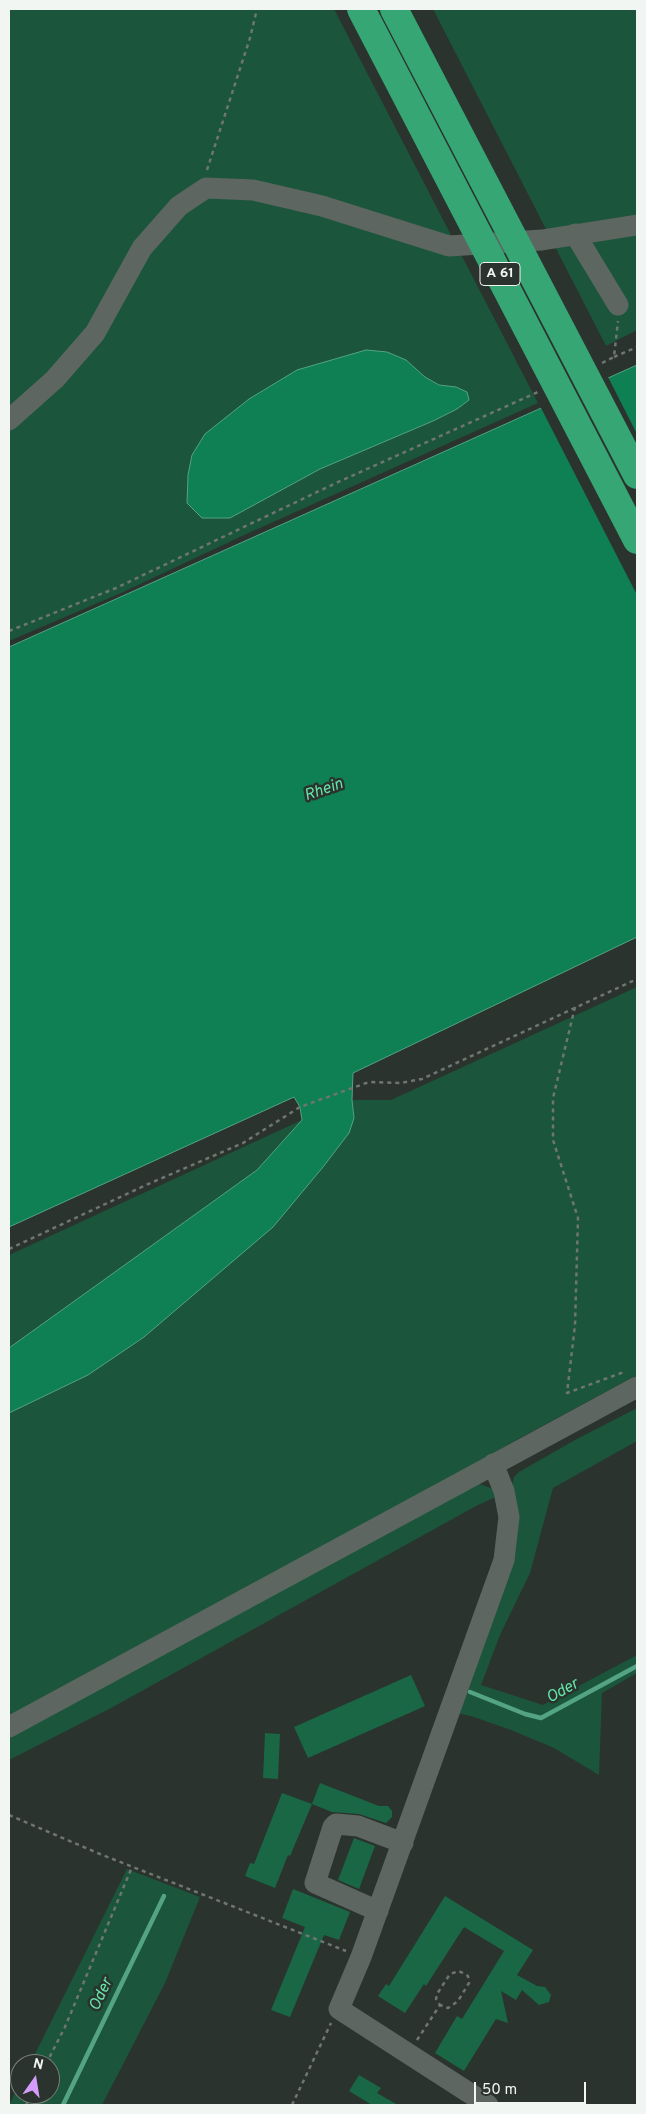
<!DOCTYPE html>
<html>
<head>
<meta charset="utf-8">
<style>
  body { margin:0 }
  #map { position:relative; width:646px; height:2114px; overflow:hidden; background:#2b332e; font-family:Overpass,sans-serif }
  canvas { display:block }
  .frame { position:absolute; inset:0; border:10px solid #f1f6f3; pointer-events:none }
  .north { position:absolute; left:10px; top:2054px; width:50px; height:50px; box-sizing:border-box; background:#2b332e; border:1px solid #7a817d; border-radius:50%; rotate:13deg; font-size:14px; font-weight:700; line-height:20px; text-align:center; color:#f1f6f3 }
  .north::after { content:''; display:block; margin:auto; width:18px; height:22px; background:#d49cfc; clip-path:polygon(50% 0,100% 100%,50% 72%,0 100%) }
  .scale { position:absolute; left:474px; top:2082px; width:112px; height:22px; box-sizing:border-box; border:2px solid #f1f6f3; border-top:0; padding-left:6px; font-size:15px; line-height:18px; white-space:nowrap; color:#f1f6f3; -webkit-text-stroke:4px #2b332e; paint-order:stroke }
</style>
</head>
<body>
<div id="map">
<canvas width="646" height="2114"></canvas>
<div class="frame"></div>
<div class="north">N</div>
<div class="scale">50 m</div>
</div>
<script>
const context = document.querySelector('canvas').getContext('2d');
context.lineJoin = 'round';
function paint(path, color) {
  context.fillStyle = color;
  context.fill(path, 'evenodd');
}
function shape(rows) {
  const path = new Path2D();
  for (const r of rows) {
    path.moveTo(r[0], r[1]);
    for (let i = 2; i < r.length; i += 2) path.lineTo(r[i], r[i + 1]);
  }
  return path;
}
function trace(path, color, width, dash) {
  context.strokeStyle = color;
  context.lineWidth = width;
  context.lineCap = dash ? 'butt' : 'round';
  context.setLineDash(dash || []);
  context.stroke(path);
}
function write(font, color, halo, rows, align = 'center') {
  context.font = font + ' Overpass,sans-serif';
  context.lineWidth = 5;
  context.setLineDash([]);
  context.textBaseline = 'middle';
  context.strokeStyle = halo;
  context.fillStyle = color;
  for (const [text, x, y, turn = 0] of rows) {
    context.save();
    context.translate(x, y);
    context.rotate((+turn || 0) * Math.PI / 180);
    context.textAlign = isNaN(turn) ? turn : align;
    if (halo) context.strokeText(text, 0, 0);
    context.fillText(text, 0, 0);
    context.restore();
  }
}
paint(shape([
  [9,9,334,9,538,403,242,536,121,593,9,641],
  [406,360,425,377,439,385,456,387,469,400,457,409,433,421,203,518,187,503,188,475,192,455],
  [433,9,637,9,637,330,606,346],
  [637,987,637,1375,518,1439,367,1525,9,1718,9,1413,88,1375,144,1337,186,1301,354,1118,352,1100,391,1100],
  [302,1120,257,1170,9,1348,9,1255],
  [637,1408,637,1441,553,1488,530,1573,500,1635,481,1685,543,1705,637,1655,637,1673,602,1693,599,1775,554,1748,511,1730,471,1716,456,1713,514,1477,519,1472,575,1440],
  [479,1484,491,1488,500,1495,476,1506,111,1708,9,1760,9,1734],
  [127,1869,200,1897,165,1983,102,2105,9,2105,20,2083,20,2094,50,2094,50,2064,30,2064]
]), '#1b553b');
const water = shape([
  [366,350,387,352,406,360,425,377,439,385,456,387,467,392,469,400,457,409,433,421,320,469,230,518,202,518,187,503,188,475,192,455,205,434,249,399,297,370,366,350],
  [637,365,637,937,353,1073,352,1100,354,1118,349,1133,323,1167,273,1227,144,1337,88,1375,9,1413,9,1348,257,1170,302,1120,300,1107,294,1097,9,1227,9,647,637,365]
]);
paint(water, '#0f7f54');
trace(water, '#53a384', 1);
paint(shape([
  [607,375,637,434,637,595,540,406]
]), '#2b332e');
trace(shape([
  [470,1692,525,1714,541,1718,637,1666],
  [63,2105,164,1896]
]), '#53a384', 4.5);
paint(shape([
  [411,1675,425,1706,308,1758,294,1727],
  [265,1733,280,1734,278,1779,263,1778],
  [320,1783,379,1806,388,1806,392,1811,392,1817,386,1823,359,1814,332,1812,312,1804],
  [282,1793,312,1804,290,1856,288,1855,275,1888,245,1876,250,1863,254,1864],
  [354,1838,375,1846,359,1889,338,1880],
  [293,1889,350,1912,339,1940,324,1935,290,2017,271,2010,305,1927,282,1918],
  [445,1896,533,1950,517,1975,537,1986,545,1987,551,1995,549,2002,539,2005,522,1990,516,2000,501,1991,508,2023,496,2019,464,2071,435,2053,457,2016,462,2019,504,1951,464,1927,426,1986,424,1984,405,2013,378,1996,386,1984,389,1986],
  [359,2075,381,2088,377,2093,398,2105,372,2105,349,2091]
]), '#196745');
trace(shape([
  [207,170,250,38,257,9],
  [614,357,637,347],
  [602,363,614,357,618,321],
  [9,631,116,588,336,483,538,392],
  [575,1007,553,1098,553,1140,578,1218,575,1325,567,1393,624,1372],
  [9,1249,146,1185,243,1143,300,1107,369,1082,400,1083,422,1079,637,979],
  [9,1815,100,1854,346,1951],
  [417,2040,440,2005,436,1999,437,1994,450,1974,459,1971,468,1976,469,1983,458,2001,448,2008,440,2005],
  [46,2064,65,2027,132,1867],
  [26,2105,32,2094],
  [292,2105,331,2023]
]), '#6f7672', 2.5, [4, 4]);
trace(shape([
  [575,234,618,305],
  [9,420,55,379,95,333,142,248,179,206,206,188,253,190,322,206,449,246,542,240,637,225],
  [9,1727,637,1387],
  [378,1911,315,1883,333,1827,336,1824,358,1826,403,1843],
  [488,2105,339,2009,361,1957,504,1560,509,1517,504,1491,493,1464]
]), '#5d6661', 21);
trace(shape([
  [361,9,637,540],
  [394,9,637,475]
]), '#35a674', 28);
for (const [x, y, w] of [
  [500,274,40]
]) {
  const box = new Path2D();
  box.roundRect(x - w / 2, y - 11.5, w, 23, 4);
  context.fillStyle = '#2b332e';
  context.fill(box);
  trace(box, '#f1f6f3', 1);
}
write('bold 14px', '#f1f6f3', null, [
  ["A 61",500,274]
]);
write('italic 16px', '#64e6a9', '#2b332e', [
  ["Rhein",324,791,-19],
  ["Oder",563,1692,-29],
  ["Oder",102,1995,-64]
]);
</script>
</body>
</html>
